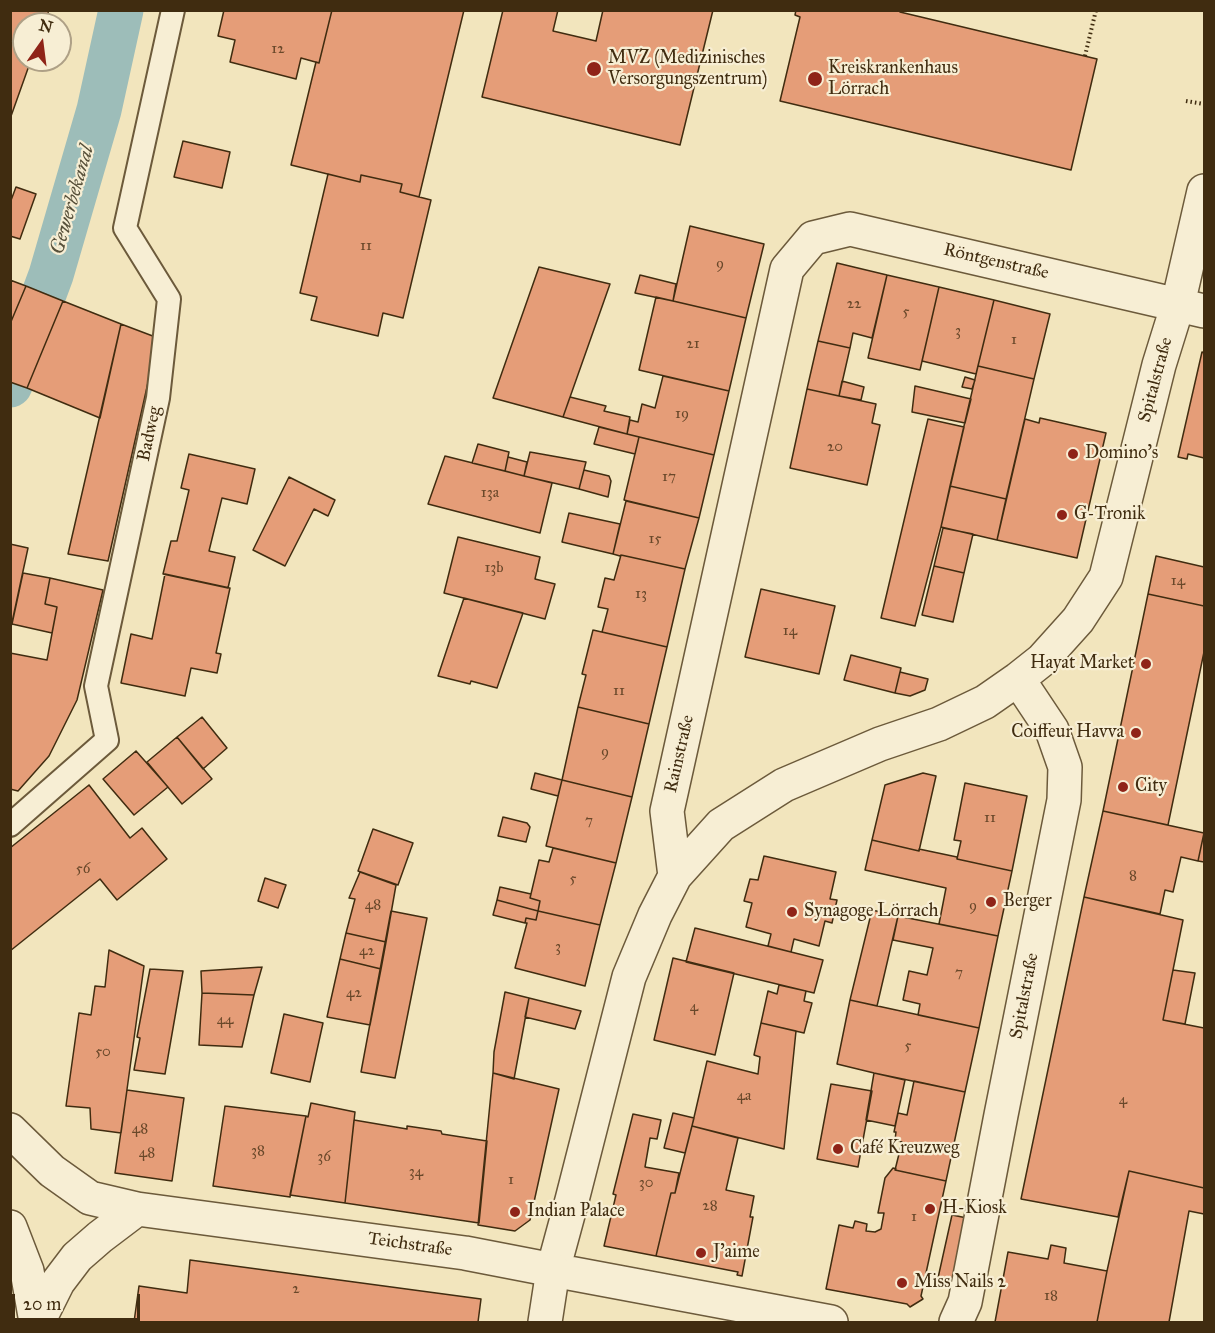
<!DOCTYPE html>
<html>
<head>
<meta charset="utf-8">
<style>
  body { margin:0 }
  #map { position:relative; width:1215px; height:1333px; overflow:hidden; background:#f2e5bd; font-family:"IM FELL Great Primer",serif }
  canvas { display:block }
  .frame { position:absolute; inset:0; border:12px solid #402c10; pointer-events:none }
  .north { position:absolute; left:12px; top:12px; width:60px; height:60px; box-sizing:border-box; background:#f7eed4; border:2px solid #aea086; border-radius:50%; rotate:14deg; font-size:16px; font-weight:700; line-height:24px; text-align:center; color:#402c10 }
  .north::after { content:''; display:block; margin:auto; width:21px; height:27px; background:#8f2418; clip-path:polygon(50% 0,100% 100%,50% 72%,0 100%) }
  .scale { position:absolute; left:12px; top:1294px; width:128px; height:27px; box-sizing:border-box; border:3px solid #402c10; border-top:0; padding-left:8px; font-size:18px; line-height:21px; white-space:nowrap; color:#402c10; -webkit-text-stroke:4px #f7eed4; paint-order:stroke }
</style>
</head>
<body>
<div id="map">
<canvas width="1215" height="1333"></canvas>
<div class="frame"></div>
<div class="north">N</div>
<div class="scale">20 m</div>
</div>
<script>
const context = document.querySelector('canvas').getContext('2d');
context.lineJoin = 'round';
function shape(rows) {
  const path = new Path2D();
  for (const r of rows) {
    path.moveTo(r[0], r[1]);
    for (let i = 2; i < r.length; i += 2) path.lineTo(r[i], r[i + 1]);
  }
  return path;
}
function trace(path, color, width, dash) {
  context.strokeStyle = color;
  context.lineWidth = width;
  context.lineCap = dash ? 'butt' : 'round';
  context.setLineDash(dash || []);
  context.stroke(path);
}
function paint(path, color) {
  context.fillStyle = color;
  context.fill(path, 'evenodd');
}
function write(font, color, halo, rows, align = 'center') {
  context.font = font + ' "IM FELL Great Primer",serif';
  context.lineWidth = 4.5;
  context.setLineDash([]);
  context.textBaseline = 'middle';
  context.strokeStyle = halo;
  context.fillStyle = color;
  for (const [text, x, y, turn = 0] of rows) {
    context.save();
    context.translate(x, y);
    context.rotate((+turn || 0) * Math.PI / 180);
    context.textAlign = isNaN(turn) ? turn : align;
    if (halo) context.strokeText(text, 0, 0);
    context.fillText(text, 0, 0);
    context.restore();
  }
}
trace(shape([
  [10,385,51,275,99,110,121,10]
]), '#9dbdb9', 45);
const building = shape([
  [10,10,49,10,44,24,24,24,24,60,31,60,10,119,10,10],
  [224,10,332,10,319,63,301,58,296,79,230,62,235,40,218,36,224,10],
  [332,10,464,10,419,197,400,192,402,184,361,175,360,182,291,165,316,62,319,63,332,10],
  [503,10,558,10,553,31,596,41,603,10,713,10,680,145,482,97,503,10],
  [796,10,901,10,900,12,1097,59,1071,170,780,101,800,17,795,15,796,10],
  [183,141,230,152,222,188,174,177,183,141],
  [328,174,360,182,361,175,402,184,400,192,431,200,403,318,383,313,378,336,311,320,317,297,300,293,328,174],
  [16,187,36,194,20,239,10,236,10,203,16,187],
  [690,226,764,244,746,318,673,301,690,226],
  [837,263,887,275,872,338,853,333,850,348,818,341,837,263],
  [539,267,610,284,563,417,493,398,539,267],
  [640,275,676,284,673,301,635,293,640,275],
  [887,275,939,287,920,370,868,358,887,275],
  [10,280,26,286,10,324,10,280],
  [26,286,63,301,27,388,10,382,10,324,26,286],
  [939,287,994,300,976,374,922,361,939,287],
  [656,297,746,318,729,391,639,370,656,297],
  [994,300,1050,314,1034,379,978,366,994,300],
  [63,301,121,324,100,418,27,388,63,301],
  [121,324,158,338,108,561,68,554,121,324],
  [818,341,850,348,839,396,807,389,818,341],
  [1202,352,1204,353,1204,458,1188,454,1187,459,1178,457,1202,352],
  [978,366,1034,379,1006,499,950,486,978,366],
  [663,376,729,391,714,455,627,434,630,420,638,422,642,404,655,408,663,376],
  [965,377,975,380,972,389,962,387,965,377],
  [842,381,864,387,861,400,839,396,842,381],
  [915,386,971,399,965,423,912,412,915,386],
  [807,389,876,404,872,423,880,425,867,485,790,468,807,389],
  [570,397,606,406,604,411,630,417,627,434,563,417,570,397],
  [1040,418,1106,433,1077,558,997,540,1025,419,1039,423,1040,418],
  [928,419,964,427,941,527,915,626,881,618,928,419],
  [599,427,639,437,635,454,594,444,599,427],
  [639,437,714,455,699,518,624,500,639,437],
  [478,444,509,452,505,471,472,463,478,444],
  [530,452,586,462,579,489,524,476,530,452],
  [189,454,255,469,247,504,222,498,209,551,235,557,228,588,163,574,171,541,177,541,189,490,181,488,189,454],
  [445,456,552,483,540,533,428,504,445,456],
  [508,457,527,462,524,476,505,471,508,457],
  [584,470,609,476,611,481,608,497,579,489,584,470],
  [289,477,335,500,328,516,314,509,285,566,253,550,289,477],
  [950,486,1006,499,997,540,941,527,950,486],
  [626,501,699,518,685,569,621,555,620,556,613,554,626,501],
  [569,513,620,524,613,554,562,542,569,513],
  [943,528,973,534,964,573,934,566,943,528],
  [458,537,540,557,535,579,555,584,545,619,444,593,458,537],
  [10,544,28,548,11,627,10,627,10,544],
  [621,555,685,569,667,647,602,632,608,609,598,607,605,578,614,580,621,555],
  [1156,556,1204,567,1204,606,1148,594,1156,556],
  [934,566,964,573,953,622,922,615,934,566],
  [23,573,50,578,45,604,57,607,52,633,12,624,23,573],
  [165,574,230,588,216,653,221,654,217,673,191,668,185,696,121,683,131,634,152,639,165,574],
  [50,578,103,590,77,700,49,756,18,791,10,789,10,653,47,660,57,607,45,604,50,578],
  [761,589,835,606,819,674,745,657,761,589],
  [1148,594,1204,606,1204,652,1168,825,1103,811,1148,594],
  [464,598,523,613,497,688,471,681,470,684,438,676,464,598],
  [593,630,667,647,649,724,578,707,586,675,582,674,593,630],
  [851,655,901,668,895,693,844,680,851,655],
  [900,672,928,679,925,690,910,696,895,693,900,672],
  [578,707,649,724,632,797,562,780,578,707],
  [202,717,227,748,203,769,177,737,202,717],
  [177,737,212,779,182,804,147,762,177,737],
  [136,751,168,787,134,815,103,779,136,751],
  [535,773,562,780,558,796,531,789,535,773],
  [923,773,936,776,919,851,872,840,885,785,923,773],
  [562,780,632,797,616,863,546,846,562,780],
  [965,783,1027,796,1012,871,957,859,961,841,954,840,965,783],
  [89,785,130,838,142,828,167,859,117,900,100,879,10,951,10,848,89,785],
  [1103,811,1204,833,1198,861,1181,857,1173,892,1165,890,1160,914,1084,897,1103,811],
  [503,817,527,823,530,827,526,842,498,836,503,817],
  [373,829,413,843,398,885,358,871,373,829],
  [1204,833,1204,862,1198,861,1204,833],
  [872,840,919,851,919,849,957,857,957,859,1012,871,998,936,939,924,946,888,865,870,872,840],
  [553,848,616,863,600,925,538,911,540,901,530,898,539,860,549,862,553,848],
  [764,856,836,872,830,899,837,900,832,923,825,921,819,946,794,939,791,952,768,946,771,934,746,927,752,903,744,901,750,879,758,880,764,856],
  [360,872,396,885,386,942,346,933,355,899,349,898,360,872],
  [265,878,286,885,278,908,258,901,265,878],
  [500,887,531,894,530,898,540,901,538,911,497,900,500,887],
  [1084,897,1183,920,1163,1020,1204,1028,1204,1188,1129,1171,1118,1217,1021,1199,1084,897],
  [497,900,538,911,536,920,526,918,525,923,493,915,497,900],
  [872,910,898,916,877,1006,850,1000,872,910],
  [391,911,427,918,395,1078,361,1072,391,911],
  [538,911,600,925,585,986,515,968,527,923,525,923,526,918,536,920,538,911],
  [898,916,998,936,979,1028,918,1015,920,1004,903,1000,909,971,927,975,933,948,893,940,898,916],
  [695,928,823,960,814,993,686,962,695,928],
  [346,933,386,942,381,969,340,959,346,933],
  [109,950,144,966,121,1133,91,1129,90,1108,66,1106,79,1013,91,1015,95,986,105,987,109,950],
  [673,958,734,973,715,1055,654,1040,673,958],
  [340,959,381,969,370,1025,327,1017,340,959],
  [262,967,254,995,202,993,201,971,262,967],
  [150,969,183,971,165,1074,134,1070,140,1038,137,1037,150,969],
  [1173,970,1195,973,1185,1024,1163,1020,1173,970],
  [779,985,806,991,804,1001,812,1003,804,1033,761,1023,768,991,777,994,779,985],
  [505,992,529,998,514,1079,493,1073,494,1052,505,992],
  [202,993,254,995,242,1047,199,1045,202,993],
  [529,998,581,1011,575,1029,525,1017,529,998],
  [850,1000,979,1028,965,1092,874,1073,837,1064,850,1000],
  [284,1014,323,1023,310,1082,271,1073,284,1014],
  [761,1023,796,1031,784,1149,692,1126,707,1061,758,1074,760,1057,754,1055,761,1023],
  [493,1073,559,1089,530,1220,515,1231,478,1225,493,1073],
  [874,1073,905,1080,895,1126,866,1120,874,1073],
  [914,1081,965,1092,946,1181,895,1170,902,1142,895,1140,896,1132,894,1132,898,1113,907,1115,914,1081],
  [831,1084,872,1091,858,1167,817,1159,831,1084],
  [127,1090,184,1098,172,1181,115,1173,127,1090],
  [311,1103,355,1112,345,1203,290,1195,306,1116,308,1117,311,1103],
  [225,1106,306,1116,290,1197,213,1186,225,1106],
  [673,1113,694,1118,685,1153,664,1148,673,1113],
  [633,1114,661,1120,657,1139,650,1138,645,1167,679,1173,675,1193,671,1193,656,1256,604,1246,616,1195,613,1194,633,1114],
  [354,1120,407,1129,407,1126,441,1131,442,1134,487,1141,479,1223,345,1203,354,1120],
  [692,1126,738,1138,726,1190,754,1196,750,1217,753,1217,742,1276,737,1275,738,1272,656,1256,671,1193,675,1193,692,1126],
  [893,1168,896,1169,895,1170,946,1181,921,1296,923,1299,910,1307,907,1304,826,1289,839,1225,853,1228,855,1221,867,1224,866,1231,875,1232,881,1229,884,1213,878,1213,885,1178,893,1168],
  [1129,1171,1204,1188,1204,1214,1189,1211,1169,1322,1097,1322,1107,1271,1129,1171],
  [952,1215,967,1218,953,1281,938,1278,952,1215],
  [1051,1245,1066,1248,1064,1263,1107,1271,1097,1322,995,1322,1008,1252,1048,1259,1051,1245],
  [190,1260,481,1299,478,1322,134,1322,139,1286,187,1293,190,1260]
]);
paint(building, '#e59d78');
trace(building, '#402c10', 1.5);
const service = shape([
  [10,825,107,740,96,686,158,398,169,299,125,228,173,10]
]);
const minor = shape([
  [675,876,721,825,784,785,880,744,939,724,985,702,1018,679,1042,660,1078,620,1106,577,1159,365,1178,304,1204,191],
  [831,1322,553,1270,572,1200,629,977,655,915,675,876,667,811,787,269,813,238,850,229,1204,311],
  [956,1322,965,1302,1001,1115,1064,800,1065,767,1052,730,1018,679]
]);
const tertiary = shape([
  [10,1130,52,1171,90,1198,137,1209,465,1253,553,1270,545,1322],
  [10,1227,27,1271,36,1322],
  [38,1322,58,1282,77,1257,100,1237,137,1209]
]);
trace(service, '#6c5a3b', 26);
trace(minor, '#6c5a3b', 36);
trace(tertiary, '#6c5a3b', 36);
trace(shape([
  [1085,56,1096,10],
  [1186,101,1204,104]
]), '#402c10', 4, [1.5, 3]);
trace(service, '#f7eed4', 22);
trace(minor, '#f7eed4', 33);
trace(tertiary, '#f7eed4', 33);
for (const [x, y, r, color] of [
  [594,69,8,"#8f2418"],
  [815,79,8,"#8f2418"],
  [1073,454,6,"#8f2418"],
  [1062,515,6,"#8f2418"],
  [1146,664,6,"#8f2418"],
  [1136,733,6,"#8f2418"],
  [1123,787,6,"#8f2418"],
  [991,902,6,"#8f2418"],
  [792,912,6,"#8f2418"],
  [838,1149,6,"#8f2418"],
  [930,1209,6,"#8f2418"],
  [515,1212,6,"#8f2418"],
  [701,1253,6,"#8f2418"],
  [902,1283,6,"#8f2418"]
]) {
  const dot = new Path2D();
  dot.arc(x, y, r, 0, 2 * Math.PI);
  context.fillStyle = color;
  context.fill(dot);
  trace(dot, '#f7eed4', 2);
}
write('15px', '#69482a', null, [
  ["12",278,49],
  ["11",366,246],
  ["9",720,264],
  ["22",854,304],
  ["5",906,312],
  ["3",958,331],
  ["1",1014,340],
  ["21",693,344],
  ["19",682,414],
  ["20",835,447],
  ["17",669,477],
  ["13a",490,493],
  ["15",655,539],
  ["13b",494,568],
  ["14",1178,581],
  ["13",641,594],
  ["14",790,631],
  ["11",619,691],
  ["9",605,752],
  ["11",990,818],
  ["7",589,821],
  ["56",83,869],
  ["8",1133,876],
  ["5",573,879],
  ["48",373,905],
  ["9",973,906],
  ["3",558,947],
  ["42",367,951],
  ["7",959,973],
  ["42",354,993],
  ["4",694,1007],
  ["44",225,1020],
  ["5",908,1046],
  ["50",103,1052],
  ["4a",744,1096],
  ["4",1123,1100],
  ["48",140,1129],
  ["38",258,1151],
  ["48",147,1153],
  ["36",324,1157],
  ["34",416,1172],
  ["1",511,1180],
  ["30",646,1183],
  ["28",710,1206],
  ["1",914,1217],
  ["2",296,1289],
  ["18",1051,1296]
]);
write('18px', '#402c10', '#f7eed4', [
  ["MVZ (Medizinisches",608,59],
  ["Versorgungszentrum)",608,80],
  ["Kreiskrankenhaus",828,69],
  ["Lörrach",828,90],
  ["Domino's",1085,454],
  ["G-Tronik",1074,515],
  ["Hayat Market",1134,664,"right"],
  ["Coiffeur Havva",1124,733,"right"],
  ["City",1135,787],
  ["Berger",1003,902],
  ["Synagoge Lörrach",804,912],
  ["Café Kreuzweg",850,1149],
  ["H-Kiosk",942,1209],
  ["Indian Palace",527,1212],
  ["J'aime",713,1253],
  ["Miss Nails 2",914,1283]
], 'left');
write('18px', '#402c10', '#f7eed4', [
  ["Röntgenstraße",996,262,13],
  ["Spitalstraße",1156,380,-75],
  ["Badweg",150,434,-78],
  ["Rainstraße",680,754,-77],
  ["Spitalstraße",1025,996,-79],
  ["Teichstraße",410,1245,8]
]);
write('italic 20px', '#57503a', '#f7eed4', [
  ["Gewerbekanal",73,200,-74]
]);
</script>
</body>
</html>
